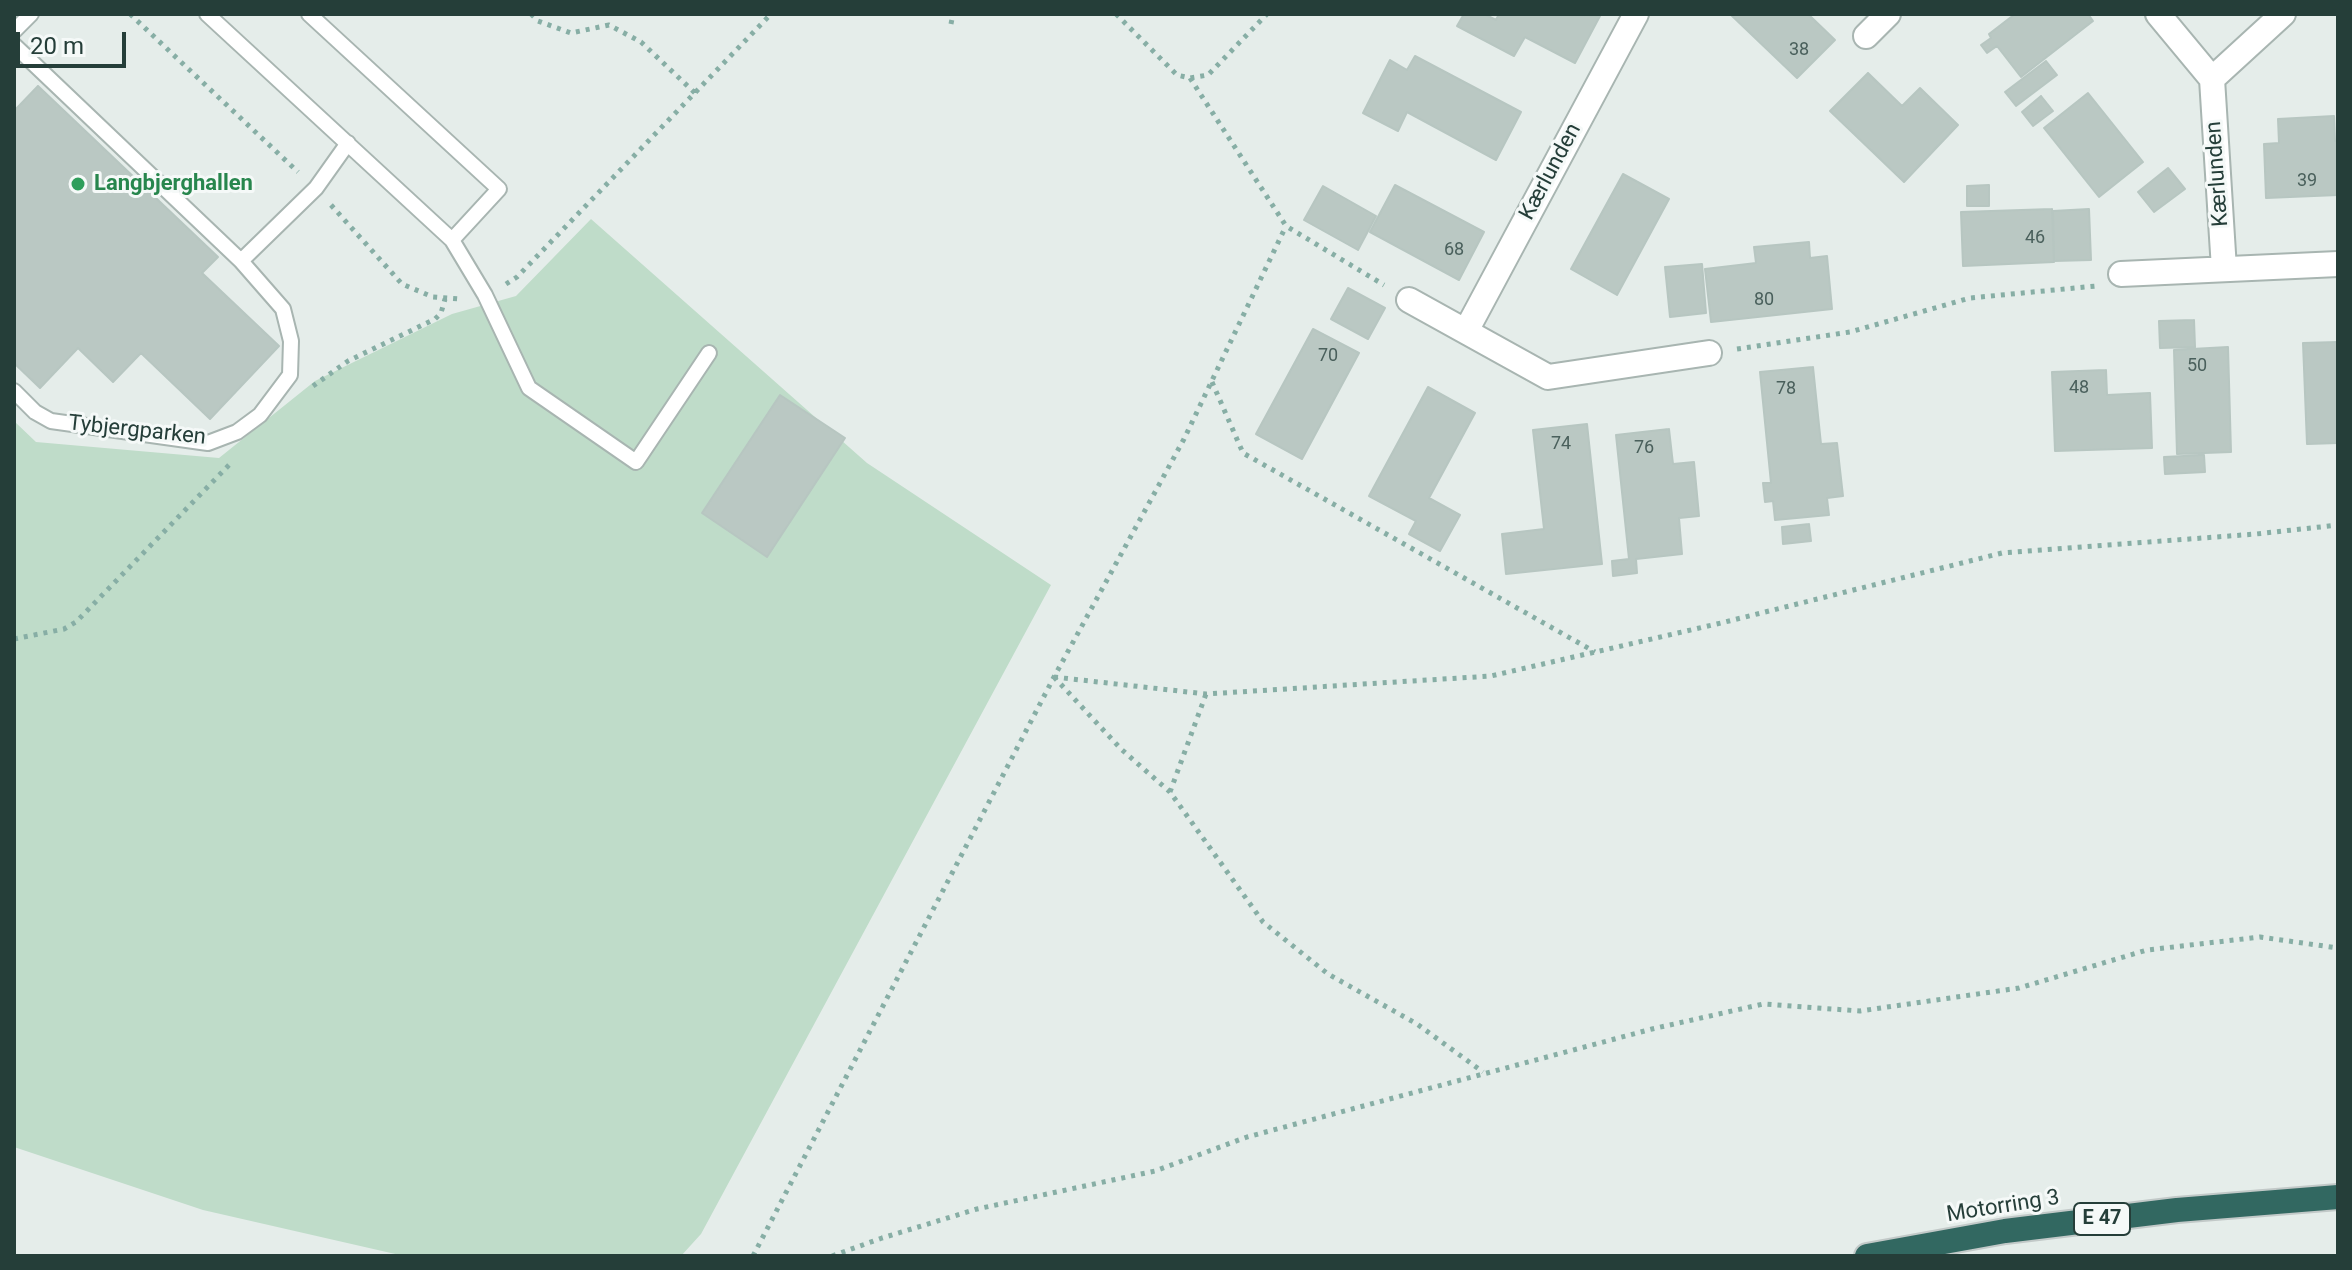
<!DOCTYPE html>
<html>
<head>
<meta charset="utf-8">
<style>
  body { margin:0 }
  #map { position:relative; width:2352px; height:1270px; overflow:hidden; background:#e5edea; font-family:Roboto,sans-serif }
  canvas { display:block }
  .frame { position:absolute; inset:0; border:16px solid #253e39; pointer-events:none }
  .scale { position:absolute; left:16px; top:32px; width:110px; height:36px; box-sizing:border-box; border:4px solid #253e39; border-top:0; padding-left:10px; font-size:24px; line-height:28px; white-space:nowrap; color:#253e39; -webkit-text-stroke:6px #f5f9f8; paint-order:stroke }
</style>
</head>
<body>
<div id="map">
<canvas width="2352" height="1270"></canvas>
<div class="frame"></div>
<div class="scale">20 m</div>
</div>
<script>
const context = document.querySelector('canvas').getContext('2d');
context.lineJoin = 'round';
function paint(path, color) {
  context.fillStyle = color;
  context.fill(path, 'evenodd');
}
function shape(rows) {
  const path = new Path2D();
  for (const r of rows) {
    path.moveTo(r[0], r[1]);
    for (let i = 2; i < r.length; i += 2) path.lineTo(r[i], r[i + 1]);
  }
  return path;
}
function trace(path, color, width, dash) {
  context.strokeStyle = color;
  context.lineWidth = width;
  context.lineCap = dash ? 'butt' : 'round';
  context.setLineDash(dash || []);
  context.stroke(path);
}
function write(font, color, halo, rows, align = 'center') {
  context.font = font + ' Roboto,sans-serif';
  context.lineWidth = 6;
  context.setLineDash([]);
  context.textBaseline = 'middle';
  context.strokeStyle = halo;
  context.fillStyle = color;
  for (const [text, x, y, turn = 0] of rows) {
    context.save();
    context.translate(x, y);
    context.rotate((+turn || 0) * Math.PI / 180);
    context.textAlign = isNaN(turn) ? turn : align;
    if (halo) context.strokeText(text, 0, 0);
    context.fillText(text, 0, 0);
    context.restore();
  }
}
paint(shape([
  [591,219,867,463,1051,585,701,1234,681,1256,404,1256,203,1210,14,1147,14,421,36,442,219,458,315,381,452,314,516,296]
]), '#bfdcc9');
const building = shape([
  [1464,14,1484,14,1496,20,1499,14,1600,16,1575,63,1525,37,1514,56,1457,26,1464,14],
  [1730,14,1808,14,1835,40,1797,78,1730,14],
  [2015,14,2088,14,2093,21,2021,77,1997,46,1987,53,1981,45,1991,38,1989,34,2015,14],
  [1415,56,1521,112,1496,160,1407,112,1398,131,1363,113,1390,60,1407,70,1415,56],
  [2046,61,2057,75,2016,106,2005,92,2046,61],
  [1868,73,1902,106,1920,88,1958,125,1904,182,1830,111,1868,73],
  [38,86,218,257,202,273,279,346,210,419,141,353,113,382,78,348,40,388,14,363,14,111,38,86],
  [2088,93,2143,162,2099,197,2044,128,2088,93],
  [2041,96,2053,111,2033,126,2022,112,2041,96],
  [2334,116,2335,141,2338,141,2338,195,2266,198,2264,144,2279,143,2278,119,2334,116],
  [2168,168,2185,189,2154,212,2138,192,2168,168],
  [1623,174,1669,199,1617,295,1571,269,1623,174],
  [1395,185,1484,232,1459,280,1370,232,1395,185],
  [1989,185,1989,206,1967,206,1967,186,1989,185],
  [1323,186,1376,216,1358,250,1304,220,1323,186],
  [2052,209,2054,262,1963,266,1961,212,2052,209],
  [2089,209,2091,260,2054,261,2053,211,2089,209],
  [1809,242,1810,258,1827,256,1832,309,1711,322,1705,269,1756,263,1754,247,1809,242],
  [1702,264,1706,313,1670,317,1665,267,1702,264],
  [1348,288,1385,308,1368,339,1331,319,1348,288],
  [2194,320,2195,347,2160,348,2159,321,2194,320],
  [1313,329,1359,353,1302,459,1256,434,1313,329],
  [2338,342,2338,443,2307,444,2303,343,2338,342],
  [2228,347,2231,452,2177,454,2174,350,2228,347],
  [1813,367,1821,444,1837,443,1843,496,1827,498,1829,515,1775,520,1773,501,1765,502,1763,483,1771,483,1760,372,1813,367],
  [2106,370,2107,395,2150,393,2152,448,2055,451,2052,372,2106,370],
  [1428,387,1475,413,1429,498,1460,515,1440,551,1409,534,1416,521,1369,496,1428,387],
  [780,395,845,438,767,557,702,513,780,395],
  [1587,424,1602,564,1506,574,1502,534,1544,529,1533,430,1587,424],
  [1669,429,1673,464,1694,462,1699,516,1679,518,1682,554,1636,559,1637,573,1613,576,1612,561,1629,559,1616,435,1669,429],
  [2204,455,2205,472,2165,474,2164,457,2204,455],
  [1809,524,1811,541,1783,544,1782,527,1809,524]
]);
paint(building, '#bac8c3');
trace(building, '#b7c6c1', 2);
const service = shape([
  [207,14,452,240,499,189,309,14],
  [14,31,31,14],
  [14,45,241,261],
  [452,240,485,295,529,388,636,462,709,353],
  [14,391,35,412,51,421,208,443,237,432,260,415,290,375,291,341,283,309,241,261,316,188,348,143]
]);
const minor = shape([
  [2158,14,2212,79,2224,269],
  [1866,36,1888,14],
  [2212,79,2283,14],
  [2121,274,2338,264],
  [1409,300,1548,377,1709,353],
  [1466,331,1636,14]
]);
const motorway = shape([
  [1867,1256,2005,1231,2177,1210,2338,1197]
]);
trace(service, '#a8b5b1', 18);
trace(minor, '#a8b5b1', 28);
trace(motorway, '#c2c9c8', 28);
trace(shape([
  [130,14,298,172],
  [531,14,538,21,571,33,609,25,641,42,695,93],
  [1116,14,1177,75,1190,78,1208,75,1267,14],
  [951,24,953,14],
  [1190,78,1286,226,1384,285],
  [331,205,402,284,433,297,459,299],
  [506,284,517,277,771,14],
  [1737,349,1850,332,1970,298,2096,286],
  [1212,382,1243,453,1595,652],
  [313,386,348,361,435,319,441,313,445,299],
  [14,639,64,629,76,622,230,464],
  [1054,677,1206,694,1491,676,1721,623,2002,553,2256,534,2338,525],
  [1054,677,1121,749,1170,792,1263,922,1328,974,1417,1024,1483,1072],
  [1170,792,1206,694],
  [753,1256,1054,677,1184,439,1286,226],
  [832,1256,882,1238,977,1209,1155,1171,1247,1137,1652,1029,1763,1004,1860,1011,2019,988,2147,950,2260,937,2338,948]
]), '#87aea5', 5, [4, 6]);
trace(service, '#fff', 14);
trace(minor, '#fff', 24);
trace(motorway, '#326861', 24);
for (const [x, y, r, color] of [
  [78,184,8,"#2e9e5b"]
]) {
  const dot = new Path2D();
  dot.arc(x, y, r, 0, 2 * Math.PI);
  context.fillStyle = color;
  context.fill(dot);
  trace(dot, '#f5f9f8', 3);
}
write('18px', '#4a605c', null, [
  ["38",1799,50],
  ["39",2307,181],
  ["46",2035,238],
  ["68",1454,250],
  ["80",1764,300],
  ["70",1328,356],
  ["50",2197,366],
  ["48",2079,388],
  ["78",1786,389],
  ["74",1561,444],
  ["76",1644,448]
]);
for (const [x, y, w] of [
  [2102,1219,56]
]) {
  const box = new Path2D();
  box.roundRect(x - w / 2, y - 16, w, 32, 6);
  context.fillStyle = '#f5f9f8';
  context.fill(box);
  trace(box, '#253e39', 2);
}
write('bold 20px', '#253e39', null, [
  ["E 47",2102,1219]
]);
write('22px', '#253e39', '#f5f9f8', [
  ["Kærlunden",1551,172,-62],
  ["Kærlunden",2218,174,-94],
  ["Tybjergparken",137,431,6],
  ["Motorring 3",2003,1207,-9]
]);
write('bold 22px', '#27864d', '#f5f9f8', [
  ["Langbjerghallen",94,184]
], 'left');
</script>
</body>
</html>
